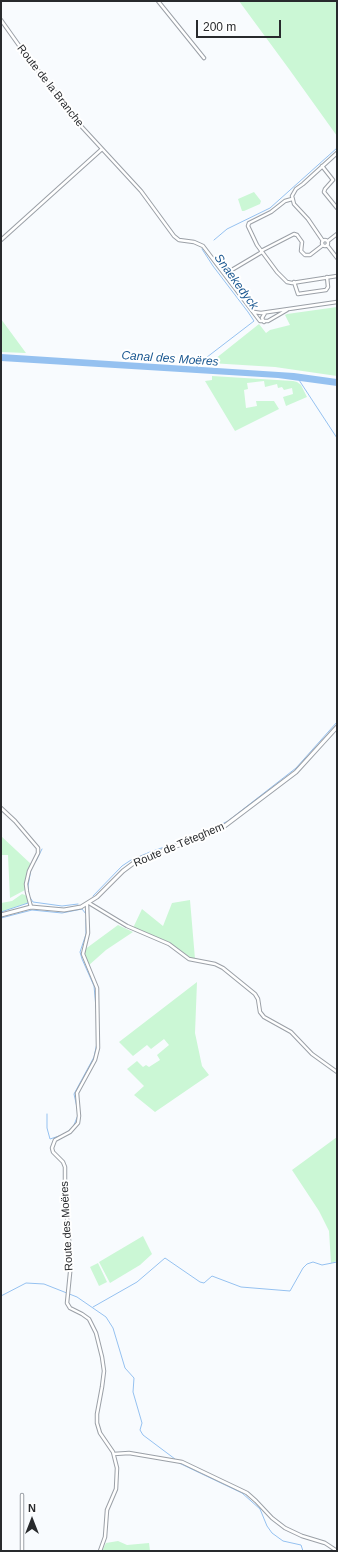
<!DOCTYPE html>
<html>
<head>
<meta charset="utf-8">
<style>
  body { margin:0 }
  #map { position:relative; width:338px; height:1552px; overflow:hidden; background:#f8fbfe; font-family:Helvetica,sans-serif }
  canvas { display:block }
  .frame { position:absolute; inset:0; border:2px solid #282a2d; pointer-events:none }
  .north { position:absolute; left:12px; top:1500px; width:40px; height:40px; -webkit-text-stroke:3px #fff; paint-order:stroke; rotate:0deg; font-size:11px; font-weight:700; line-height:16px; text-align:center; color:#282a2d }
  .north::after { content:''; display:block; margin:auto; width:14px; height:18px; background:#282a2d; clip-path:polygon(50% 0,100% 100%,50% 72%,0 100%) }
  .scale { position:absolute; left:196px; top:20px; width:85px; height:18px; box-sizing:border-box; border:2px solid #282a2d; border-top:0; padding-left:5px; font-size:12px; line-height:14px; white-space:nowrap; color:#282a2d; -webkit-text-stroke:3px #fff; paint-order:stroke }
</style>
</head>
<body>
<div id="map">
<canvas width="338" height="1552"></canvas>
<div class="frame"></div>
<div class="north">N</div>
<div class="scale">200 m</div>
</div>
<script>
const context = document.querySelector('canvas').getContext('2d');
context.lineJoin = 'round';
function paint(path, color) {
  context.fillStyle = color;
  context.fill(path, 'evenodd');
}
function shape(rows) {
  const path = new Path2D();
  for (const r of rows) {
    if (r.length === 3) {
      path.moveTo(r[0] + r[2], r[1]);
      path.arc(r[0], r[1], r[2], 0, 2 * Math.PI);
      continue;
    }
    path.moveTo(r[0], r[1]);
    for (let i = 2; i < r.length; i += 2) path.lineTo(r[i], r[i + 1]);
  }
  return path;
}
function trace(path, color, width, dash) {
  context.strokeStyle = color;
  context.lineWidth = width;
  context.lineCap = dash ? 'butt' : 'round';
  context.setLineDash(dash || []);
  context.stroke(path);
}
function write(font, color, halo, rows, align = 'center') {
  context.font = font + ' Helvetica,sans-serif';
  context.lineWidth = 4;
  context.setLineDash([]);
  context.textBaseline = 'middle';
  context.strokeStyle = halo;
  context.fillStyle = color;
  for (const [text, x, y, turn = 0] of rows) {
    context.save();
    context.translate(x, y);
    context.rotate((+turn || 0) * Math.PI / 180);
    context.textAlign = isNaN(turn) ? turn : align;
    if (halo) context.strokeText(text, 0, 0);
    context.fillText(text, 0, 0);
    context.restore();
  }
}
paint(shape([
  [239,1,337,1,337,136,289,69],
  [254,192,261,201,260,204,244,211,242,211,238,199],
  [337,307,337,376,275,367,210,363,259,324,266,333,270,330,290,325,285,315,287,314],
  [1,319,26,353,1,352],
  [212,376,293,381,297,382,301,385,307,397,286,406,283,397,293,394,292,388,284,390,282,387,278,388,277,384,265,387,264,381,247,383,248,389,244,390,246,408,257,406,256,401,274,401,279,409,235,431,205,381,212,380],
  [1,836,31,864,28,870,25,890,10,898,8,855,1,855],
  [22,894,25,895,28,898,28,903,1,912,1,903,12,901],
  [190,900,195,959,191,958,169,942,133,928,142,909,163,926,172,903],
  [118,925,133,932,106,950,88,966,84,950],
  [197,982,195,1033,202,1066,209,1075,155,1112,134,1095,144,1086,127,1069,137,1061,143,1067,146,1065,149,1067,160,1060,157,1055,169,1045,164,1039,151,1049,147,1045,133,1056,119,1042],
  [337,1137,337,1261,331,1263,329,1231,319,1211,292,1170],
  [143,1236,152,1254,140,1265,110,1283,99,1262],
  [98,1263,107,1282,99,1286,90,1267],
  [118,1541,127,1545,149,1543,150,1551,102,1551,106,1543]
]), '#cbf7d5');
paint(shape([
  [1,354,294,373,337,379,337,386,278,378,1,361]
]), '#95c1f0');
trace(shape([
  [214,240,227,229,270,208,337,148],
  [197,367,198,364,254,321,248,312,213,266,202,249],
  [299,380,337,438],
  [36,861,42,849],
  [31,869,28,886,29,896,33,902,62,906,78,904],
  [93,896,122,866,131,860,150,852,202,834,228,821,296,768,337,722],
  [1,912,28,903,28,902],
  [1,918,32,910,62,913,82,909,86,914],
  [86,919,86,934,80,952,82,959,94,986,96,1008],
  [78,1112,74,1094,94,1057,97,1043],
  [47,1114,47,1128,50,1139,59,1136],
  [74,1125,78,1115],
  [67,1132,72,1128],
  [1,1296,26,1283,44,1284,77,1297,106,1317,113,1328,125,1368,134,1378,133,1392,142,1423,140,1430,143,1435,175,1459],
  [93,1307,137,1282,165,1258,200,1282,204,1283,212,1276,241,1287,290,1291,303,1268,307,1264,313,1262,322,1265,337,1262],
  [179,1463,242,1493,260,1509,267,1526,272,1533,283,1541,301,1545,303,1551]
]), '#95c1f0', 1);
const minor = shape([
  [158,1,204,58],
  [1,20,23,51,81,126,141,191,174,236,179,240,194,242,203,246,260,321,268,321,287,310],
  [322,166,333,180,325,189,324,192,337,208],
  [292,199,285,201,271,212,249,223,248,226,257,245,277,272,287,282,292,283,337,276],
  [325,243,3],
  [1,240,102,149],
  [323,241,308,219,294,204,292,196,296,189,303,184,337,153],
  [328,241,337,234],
  [327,245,337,258],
  [261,251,294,234,297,235,302,242,301,251,305,255,310,255,323,245],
  [230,271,262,252],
  [294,282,298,294,326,290,328,287,327,277],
  [254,312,261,313,337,302],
  [264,322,262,318,265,313],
  [1,808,15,821,38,848,38,853,29,871,26,884,27,892,31,907],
  [89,903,127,926,169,944,189,959,215,964,223,968,255,994,258,999,260,1012,264,1017,291,1032,312,1054,337,1072],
  [87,904,88,933,83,954,97,988,98,1048,95,1060,77,1093,79,1116,78,1123,70,1132,55,1140,52,1148,53,1152,63,1162,65,1167,65,1194,71,1263,67,1303,70,1308,82,1314,89,1319,96,1333,102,1357,104,1371,102,1387,97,1414,97,1423,100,1433,113,1452,117,1468,116,1489,107,1510,105,1537,100,1551],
  [114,1454,129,1453,182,1462,247,1493,256,1501,272,1518,285,1528,302,1536,325,1543,337,1551],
  [22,1551,22,1495]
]);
const secondary = shape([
  [1,915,31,907,64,910,81,907,97,897,123,871,139,859,208,835,222,828,296,772,337,727]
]);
trace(minor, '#9ba0a7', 4.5);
trace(secondary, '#9ba0a7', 5);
trace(minor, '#fff', 2.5);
trace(secondary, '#fff', 3);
write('11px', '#282a2d', '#fff', [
  ["Route de la Branche",50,86,52],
  ["Route de Téteghem",179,845,-23],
  ["Route des Moëres",67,1226,-93]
]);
write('italic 12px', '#1b5891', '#fff', [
  ["Snaekedyck",236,282,54],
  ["Canal des Moëres",170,359,4]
]);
</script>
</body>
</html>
